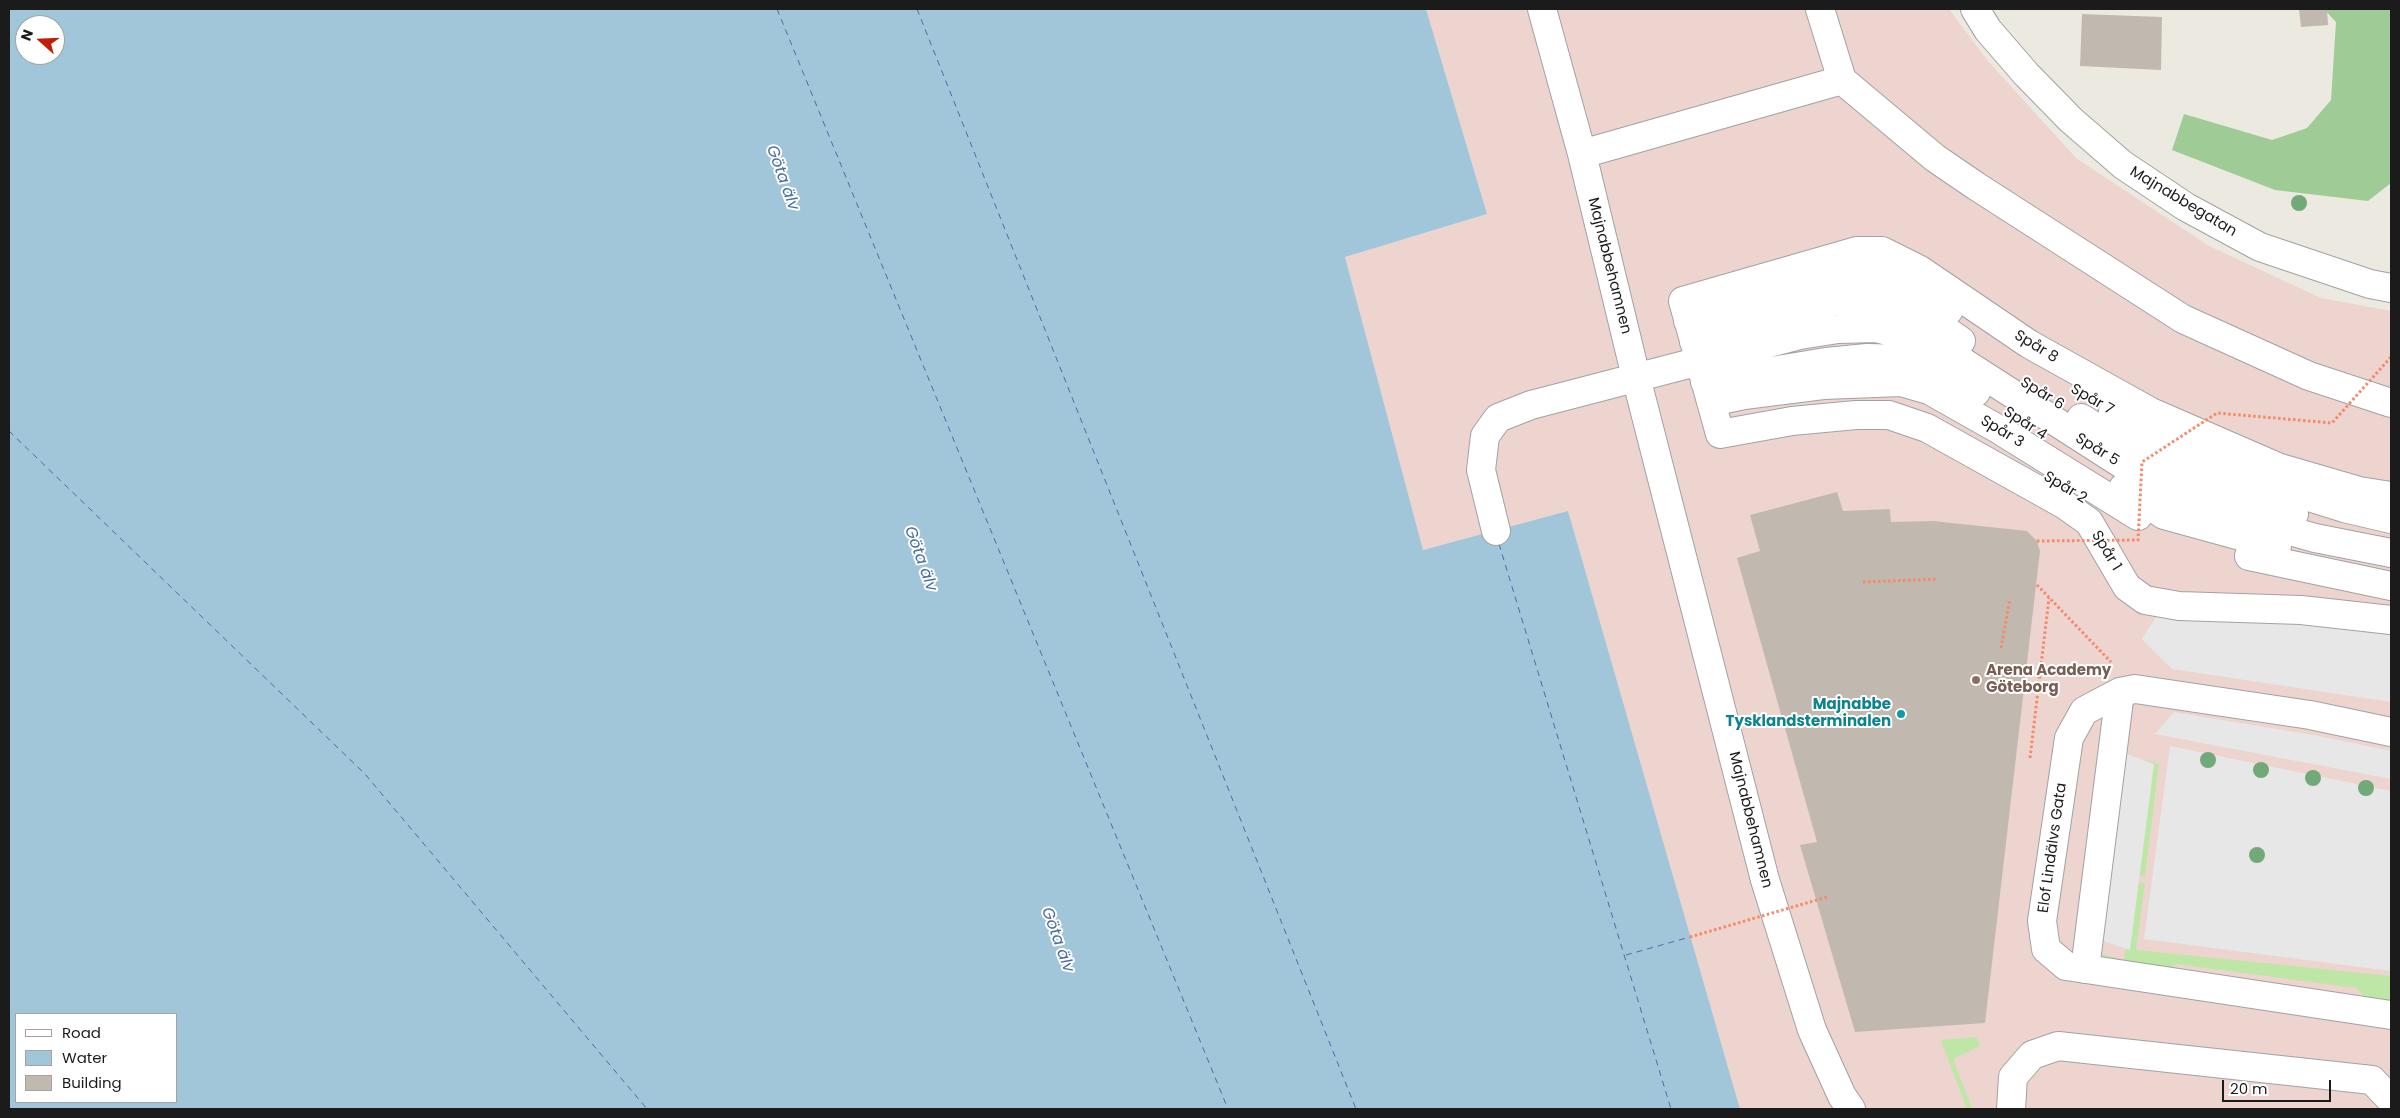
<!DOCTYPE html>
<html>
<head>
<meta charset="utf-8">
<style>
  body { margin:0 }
  #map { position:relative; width:2400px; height:1118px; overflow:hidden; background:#eceae0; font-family:Poppins,sans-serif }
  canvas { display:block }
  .frame { position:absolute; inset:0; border:10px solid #1b1b1b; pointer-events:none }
  .legend { position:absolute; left:15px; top:1013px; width:162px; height:90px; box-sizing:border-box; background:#fff; border:1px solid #a4a4a4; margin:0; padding:6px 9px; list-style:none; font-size:15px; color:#1b1b1b }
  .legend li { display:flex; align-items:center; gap:10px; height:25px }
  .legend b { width:25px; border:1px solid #a4a4a4 }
  .north { position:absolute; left:15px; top:15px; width:50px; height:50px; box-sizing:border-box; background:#fff; border:1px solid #a4a4a4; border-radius:50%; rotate:290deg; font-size:14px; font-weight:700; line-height:20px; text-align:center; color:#1b1b1b }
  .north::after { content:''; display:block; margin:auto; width:18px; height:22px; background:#c01e05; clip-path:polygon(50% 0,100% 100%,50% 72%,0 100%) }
  .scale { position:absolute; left:2222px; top:1080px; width:109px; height:22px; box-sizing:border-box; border:2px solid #1b1b1b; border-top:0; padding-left:6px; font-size:15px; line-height:18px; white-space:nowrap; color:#1b1b1b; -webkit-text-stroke:4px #fff; paint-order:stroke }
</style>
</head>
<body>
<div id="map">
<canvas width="2400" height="1118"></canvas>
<div class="frame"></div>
<ul class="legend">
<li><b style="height:6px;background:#fff"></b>Road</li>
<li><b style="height:14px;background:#a1c5d9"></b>Water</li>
<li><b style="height:14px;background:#c1b9b0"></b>Building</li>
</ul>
<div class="north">N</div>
<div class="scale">20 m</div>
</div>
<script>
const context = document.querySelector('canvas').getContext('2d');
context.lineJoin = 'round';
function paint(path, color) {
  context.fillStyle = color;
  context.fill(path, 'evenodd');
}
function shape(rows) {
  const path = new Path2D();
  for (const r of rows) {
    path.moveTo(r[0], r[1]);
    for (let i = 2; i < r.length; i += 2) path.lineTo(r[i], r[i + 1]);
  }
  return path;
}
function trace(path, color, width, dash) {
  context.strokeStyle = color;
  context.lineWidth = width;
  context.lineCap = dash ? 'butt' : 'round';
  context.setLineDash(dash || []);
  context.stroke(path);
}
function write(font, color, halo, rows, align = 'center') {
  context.font = font + ' Poppins,sans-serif';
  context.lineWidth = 4;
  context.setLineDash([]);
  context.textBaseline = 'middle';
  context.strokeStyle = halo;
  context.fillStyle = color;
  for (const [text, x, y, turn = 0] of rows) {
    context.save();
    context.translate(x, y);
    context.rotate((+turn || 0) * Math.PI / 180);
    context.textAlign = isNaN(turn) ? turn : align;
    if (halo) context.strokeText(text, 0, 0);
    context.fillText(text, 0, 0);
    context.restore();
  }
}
paint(shape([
  [1426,9,1949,9,1987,60,2076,158,2209,246,2321,298,2391,311,2391,1109,1740,1109,1568,512,1423,550,1345,257,1487,214]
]), '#edd4cf');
paint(shape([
  [2119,753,2159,764,2145,876,2135,876,2147,777],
  [2134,882,2145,883,2136,950,2391,976,2391,1006,2371,1003,2356,988,2176,964,2158,979,2106,967,2098,953,2124,960],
  [1977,1037,1980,1046,1953,1059,1972,1109,1967,1109,1941,1040]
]), '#bee6a6');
paint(shape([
  [2324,9,2391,9,2391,183,2368,201,2275,190,2172,150,2184,114,2272,140,2307,128,2331,100,2336,22]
]), '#9fcb96');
paint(shape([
  [2159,612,2391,628,2391,702,2172,669,2142,639],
  [2174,712,2319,736,2391,751,2391,779,2155,734],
  [2170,746,2391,791,2391,971,2144,939],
  [2127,754,2154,764,2130,950,2101,940]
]), '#e7e7e7');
paint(shape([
  [9,9,1426,9,1487,214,1345,257,1423,550,1568,511,1740,1109,9,1109],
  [25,25,55,25,55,55,25,55],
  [16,1014,176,1014,176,1102,16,1102]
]), '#a1c5d9');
trace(shape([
  [777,9,1228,1109],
  [917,9,1356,1109],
  [9,431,365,774,647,1109],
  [1499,544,1671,1109],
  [1626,955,1690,937]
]), '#4b6da7', 1, [6, 5]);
paint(shape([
  [2299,9,2327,9,2328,25,2301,27],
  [2082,14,2162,17,2161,70,2080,66],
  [1837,492,1843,511,1890,509,1891,522,1933,521,2027,531,2037,541,2040,551,1985,1023,1855,1032,1800,845,1817,842,1737,558,1760,551,1750,515]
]), '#c1b9b0');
const minor = shape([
  [1542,9,1582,154,1636,377,1765,880,1812,1030,1842,1096,1851,1109],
  [1820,9,1842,80],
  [1975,9,1988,30,2026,74,2071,120,2123,165,2186,207,2260,247,2370,284,2391,288],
  [1582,154,1842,80,1935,158,1976,186,2183,319,2309,376,2391,403],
  [1688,321,1783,292,1852,274,1878,277,1900,283,1927,295,1949,310],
  [1694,342,1804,307,1835,301,1866,301,1892,305,1944,329,1961,341],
  [1705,382,1826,362,1867,358,1902,359,1934,368,1976,392],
  [1711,402,1744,395,1823,385,1901,382,1929,390,1998,429,2138,516],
  [2113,412,2146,430,2198,455,2267,484,2344,508,2391,519],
  [2081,418,2110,436,2225,491,2294,514],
  [2123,488,2164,515,2277,546],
  [2391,496,2359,491,2280,468,2151,412,2029,344,1920,270,1882,251,1857,251,1683,301,1720,434,1792,421,1856,415,1889,415,1927,428,2065,505,2089,522,2127,587,2145,600,2179,606,2301,610,2391,620],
  [1496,531,1481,470,1485,436,1498,418,1531,405,1800,335,1838,329,1876,328,1922,340,1952,355,2164,491,2194,504,2315,538,2391,553],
  [2249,556,2391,586],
  [2391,732,2310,715,2135,689,2120,692,2084,711,2069,738,2042,921,2046,949,2066,966,2391,1015],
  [2085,969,2120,692],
  [2011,1109,2013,1077,2032,1055,2058,1046,2372,1080,2391,1100]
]);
trace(minor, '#a2a2a2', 30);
trace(shape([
  [1863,582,1938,579],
  [2037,585,2111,662],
  [2001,648,2010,599],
  [2030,758,2049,598]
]), '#f58968', 3, [2.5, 2.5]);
trace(minor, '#fff', 28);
trace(shape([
  [2037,541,2138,540,2142,462,2217,413,2332,423,2391,357],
  [1690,937,1827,897]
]), '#f58968', 3, [2.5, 2.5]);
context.fillStyle = '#72a978';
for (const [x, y] of [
  [2299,203],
  [2208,760],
  [2261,770],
  [2313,778],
  [2366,788],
  [2257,855]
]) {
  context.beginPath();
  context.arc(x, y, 8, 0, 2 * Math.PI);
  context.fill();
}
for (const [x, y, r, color] of [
  [1976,680,5,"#8d6e63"],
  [1901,714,5,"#0f9aa8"]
]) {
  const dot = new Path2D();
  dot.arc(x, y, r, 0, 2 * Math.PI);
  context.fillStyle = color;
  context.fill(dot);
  trace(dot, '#fff', 2);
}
write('15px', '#1b1b1b', '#fff', [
  ["Majnabbegatan",2183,202,31],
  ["Majnabbehamnen",1609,266,76],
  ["Spår 8",2036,347,31],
  ["Spår 6",2042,394,32],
  ["Spår 7",2092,400,30],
  ["Spår 4",2025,424,33],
  ["Spår 3",2002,432,31],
  ["Spår 5",2097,450,32],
  ["Spår 2",2065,488,31],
  ["Spår 1",2106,551,59],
  ["Majnabbehamnen",1750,820,76],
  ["Elof Lindälvs Gata",2053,848,-82]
]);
write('bold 15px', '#785e54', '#fff', [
  ["Arena Academy",1986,671],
  ["Göteborg",1986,688]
], 'left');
write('bold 15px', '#0d838f', '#fff', [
  ["Majnabbe",1891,705],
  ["Tysklandsterminalen",1891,722]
], 'right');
write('italic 16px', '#4b6da7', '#fff', [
  ["Göta älv",782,178,70],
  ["Göta älv",920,559,70],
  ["Göta älv",1057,940,70]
]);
</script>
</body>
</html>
